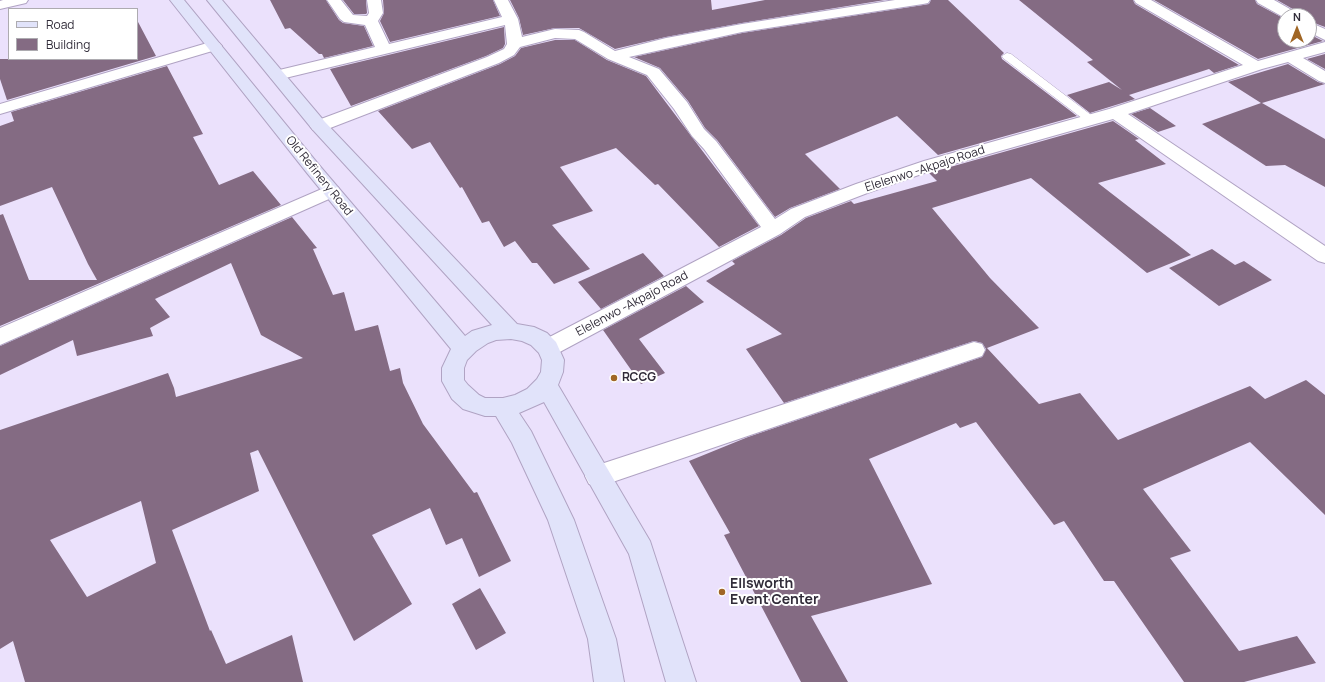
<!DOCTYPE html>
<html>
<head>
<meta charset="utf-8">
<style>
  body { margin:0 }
  #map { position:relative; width:1325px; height:682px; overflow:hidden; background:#ebe1fc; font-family:Manrope,sans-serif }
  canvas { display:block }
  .legend { position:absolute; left:8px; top:8px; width:130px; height:52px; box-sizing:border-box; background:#fff; border:1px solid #adabb0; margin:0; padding:5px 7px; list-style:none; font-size:12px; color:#312c39 }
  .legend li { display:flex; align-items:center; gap:8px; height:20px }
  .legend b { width:20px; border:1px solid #adabb0 }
  .north { position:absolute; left:1277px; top:8px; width:40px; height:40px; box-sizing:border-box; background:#fff; border:1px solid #adabb0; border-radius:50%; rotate:0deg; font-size:11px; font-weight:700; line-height:16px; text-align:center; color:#312c39 }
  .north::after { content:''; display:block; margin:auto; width:14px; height:18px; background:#a06625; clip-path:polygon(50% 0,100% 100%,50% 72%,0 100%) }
</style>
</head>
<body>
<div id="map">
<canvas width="1325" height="682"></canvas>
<ul class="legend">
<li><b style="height:5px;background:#e1e3fa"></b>Road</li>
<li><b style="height:11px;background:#846b83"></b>Building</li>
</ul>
<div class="north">N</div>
</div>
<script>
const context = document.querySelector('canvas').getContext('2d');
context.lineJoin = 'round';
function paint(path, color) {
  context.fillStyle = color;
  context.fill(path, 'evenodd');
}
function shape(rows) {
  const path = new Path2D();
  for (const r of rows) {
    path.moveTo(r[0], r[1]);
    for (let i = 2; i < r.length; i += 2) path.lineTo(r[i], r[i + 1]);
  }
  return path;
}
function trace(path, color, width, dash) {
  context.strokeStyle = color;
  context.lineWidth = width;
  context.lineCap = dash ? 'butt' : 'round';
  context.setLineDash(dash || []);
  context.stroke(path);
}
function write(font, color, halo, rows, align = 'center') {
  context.font = font + ' Manrope,sans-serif';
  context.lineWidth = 4;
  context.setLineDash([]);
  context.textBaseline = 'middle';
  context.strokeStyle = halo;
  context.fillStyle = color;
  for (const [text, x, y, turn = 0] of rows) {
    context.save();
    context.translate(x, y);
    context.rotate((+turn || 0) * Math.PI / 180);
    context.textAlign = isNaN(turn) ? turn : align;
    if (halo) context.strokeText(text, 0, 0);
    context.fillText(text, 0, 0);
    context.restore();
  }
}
paint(shape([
  [270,0,326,0,339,20,343,23,364,26,373,46,324,58,322,54,319,54,290,28,285,29],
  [343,0,366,0,367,13,366,14,354,14],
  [383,0,493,0,500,16,390,42,380,21,384,13],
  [510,0,711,0,712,10,765,0,885,0,742,23,666,37,615,49,579,28,555,28,523,35,519,18],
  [931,0,948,0,1004,53,1001,56,1002,59,1077,116,938,155,897,116,805,154,840,189,790,208,775,217,717,140,705,128,688,101,660,68,634,57,742,33,923,5,929,4],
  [1019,0,1133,0,1135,4,1239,65,1214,73,1209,69,1129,95,1135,99,1090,113,1067,95,1109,82,1122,90,1087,62,1093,60],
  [1154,0,1255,0,1257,4,1285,19,1285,40,1309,40,1309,34,1323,41,1258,59],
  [1277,0,1325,0,1325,27,1309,21,1309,16,1300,16,1298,12],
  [137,20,156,56,7,100,0,79,0,59,137,59],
  [504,27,505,44,503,48,486,56,351,106,330,69],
  [555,40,575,40,607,60,646,76,759,226,719,247,658,184,655,185,616,148,560,167,593,211,552,225,590,269,554,284,537,263,532,263,515,241,504,247,489,221,482,223,462,187,460,188,430,142,412,149,378,111,500,64,515,56,521,48],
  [1325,54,1325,69,1307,59],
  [1288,64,1318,82,1325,84,1262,103,1325,139,1325,187,1285,165,1266,166,1202,124,1261,103,1228,82],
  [167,66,203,134,193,137,219,185,253,171,281,205,0,326,0,215,3,214,29,280,97,280,88,264,52,187,0,206,0,126,14,121,11,112],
  [1150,108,1176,126,1158,132,1131,114],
  [1113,121,1139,139,1135,140,1166,164,1098,183,1191,255,1147,273,1031,178,932,208,990,278,1039,328,987,348,1039,404,1080,393,1118,440,1250,386,1265,399,1306,380,1325,395,1325,515,1250,442,1143,489,1191,551,1170,558,1239,651,1297,636,1316,663,1244,682,1184,682,1114,581,1104,581,1064,521,1054,525,976,422,960,428,956,423,869,459,932,584,811,616,848,682,801,682,724,535,730,533,689,461,748,437,982,357,986,349,982,343,974,341,784,403,746,349,782,334,706,281,735,264,732,261,781,235,806,218,851,201,854,204,937,181,929,173],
  [292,217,317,248,313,249,333,295,344,292,355,331,378,325,390,371,400,368,403,383,423,424,474,493,477,492,511,561,479,577,462,538,446,545,430,508,372,535,412,604,354,641,258,450,250,453,259,491,172,530,210,631,211,630,226,664,292,635,303,682,25,682,13,641,0,649,0,430,168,373,174,388,176,397,303,358,261,335,231,263,155,299,170,317,150,328,153,336,77,356,73,340,0,375,0,346],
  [141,501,156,563,87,597,50,540],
  [1212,249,1235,265,1244,261,1272,280,1219,306,1169,268],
  [643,253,664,276,601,309,578,282],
  [686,286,704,302,639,339,665,373,641,384,603,330],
  [480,588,506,633,476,650,452,604]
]), '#846b83');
const service = shape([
  [1007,53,1011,54,1095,118,1097,120,1095,122,1087,122,1003,58,1002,56,1007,53]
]);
const minor = shape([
  [3,0,28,0,26,3,0,9,0,1,3,0],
  [327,0,341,0,353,15,367,16,369,13,367,0,381,0,383,13,378,21,389,44,502,17,494,0,508,0,518,19,522,37,555,29,579,30,584,32,615,51,666,38,742,24,895,0,930,0,928,3,923,4,742,32,629,57,659,69,687,102,704,129,716,141,775,219,791,209,856,184,924,161,1109,109,1243,65,1136,3,1134,0,1151,0,1258,61,1325,42,1325,52,1303,58,1325,71,1325,83,1319,81,1288,62,1262,69,1128,114,1325,246,1325,263,1318,261,1113,119,936,169,870,192,805,217,780,234,556,354,548,356,540,354,537,348,540,342,761,227,704,149,692,136,674,109,647,75,608,59,575,39,555,38,520,47,514,55,499,63,325,130,319,131,313,130,310,126,313,122,487,57,504,49,507,44,505,25,277,80,271,78,269,75,271,72,375,47,365,25,344,22,340,19,327,0],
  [1256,0,1274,0,1297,13,1299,16,1285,16,1285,18,1258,3,1256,0],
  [1309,22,1325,29,1325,40,1309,32,1309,22],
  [214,41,219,43,222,46,219,49,0,114,0,104,214,41],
  [331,185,338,187,340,191,338,195,0,345,0,328,331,185],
  [974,342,982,344,985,350,982,356,598,487,589,484,585,476,589,468,598,465,974,342]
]);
const secondary = shape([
  [170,0,184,0,319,165,465,336,472,331,492,325,313,130,207,0,222,0,325,122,517,324,534,327,547,333,556,342,564,360,563,372,558,385,650,541,696,682,666,682,629,554,544,402,519,413,531,431,574,520,616,639,624,682,594,682,588,639,548,520,512,443,496,416,485,416,463,409,452,399,442,381,442,368,451,349,307,173,170,0],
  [511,339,522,341,531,345,539,353,542,360,541,372,537,379,527,389,515,395,503,398,485,398,479,395,468,385,464,380,464,368,467,360,476,351,488,343,496,340,511,339]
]);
trace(service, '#b0a3c3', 1);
trace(minor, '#b0a3c3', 2);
trace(secondary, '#b0a3c3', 2);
paint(service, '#fff');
paint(minor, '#fff');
paint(secondary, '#e1e3fa');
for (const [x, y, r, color] of [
  [614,378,4,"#a06625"],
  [722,592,4,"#a06625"]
]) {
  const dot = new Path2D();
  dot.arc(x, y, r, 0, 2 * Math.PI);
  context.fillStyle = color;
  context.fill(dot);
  trace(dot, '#fff', 1.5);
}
write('12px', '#312c39', '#fff', [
  ["Elelenwo -Akpajo Road",925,169,-18],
  ["Old Refinery Road",319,176,51],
  ["Elelenwo -Akpajo Road",632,304,-28]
]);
write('bold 12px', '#312c39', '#fff', [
  ["RCCG",622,378]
], 'left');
write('bold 14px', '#312c39', '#fff', [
  ["Ellsworth",730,584],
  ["Event Center",730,600]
], 'left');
</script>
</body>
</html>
